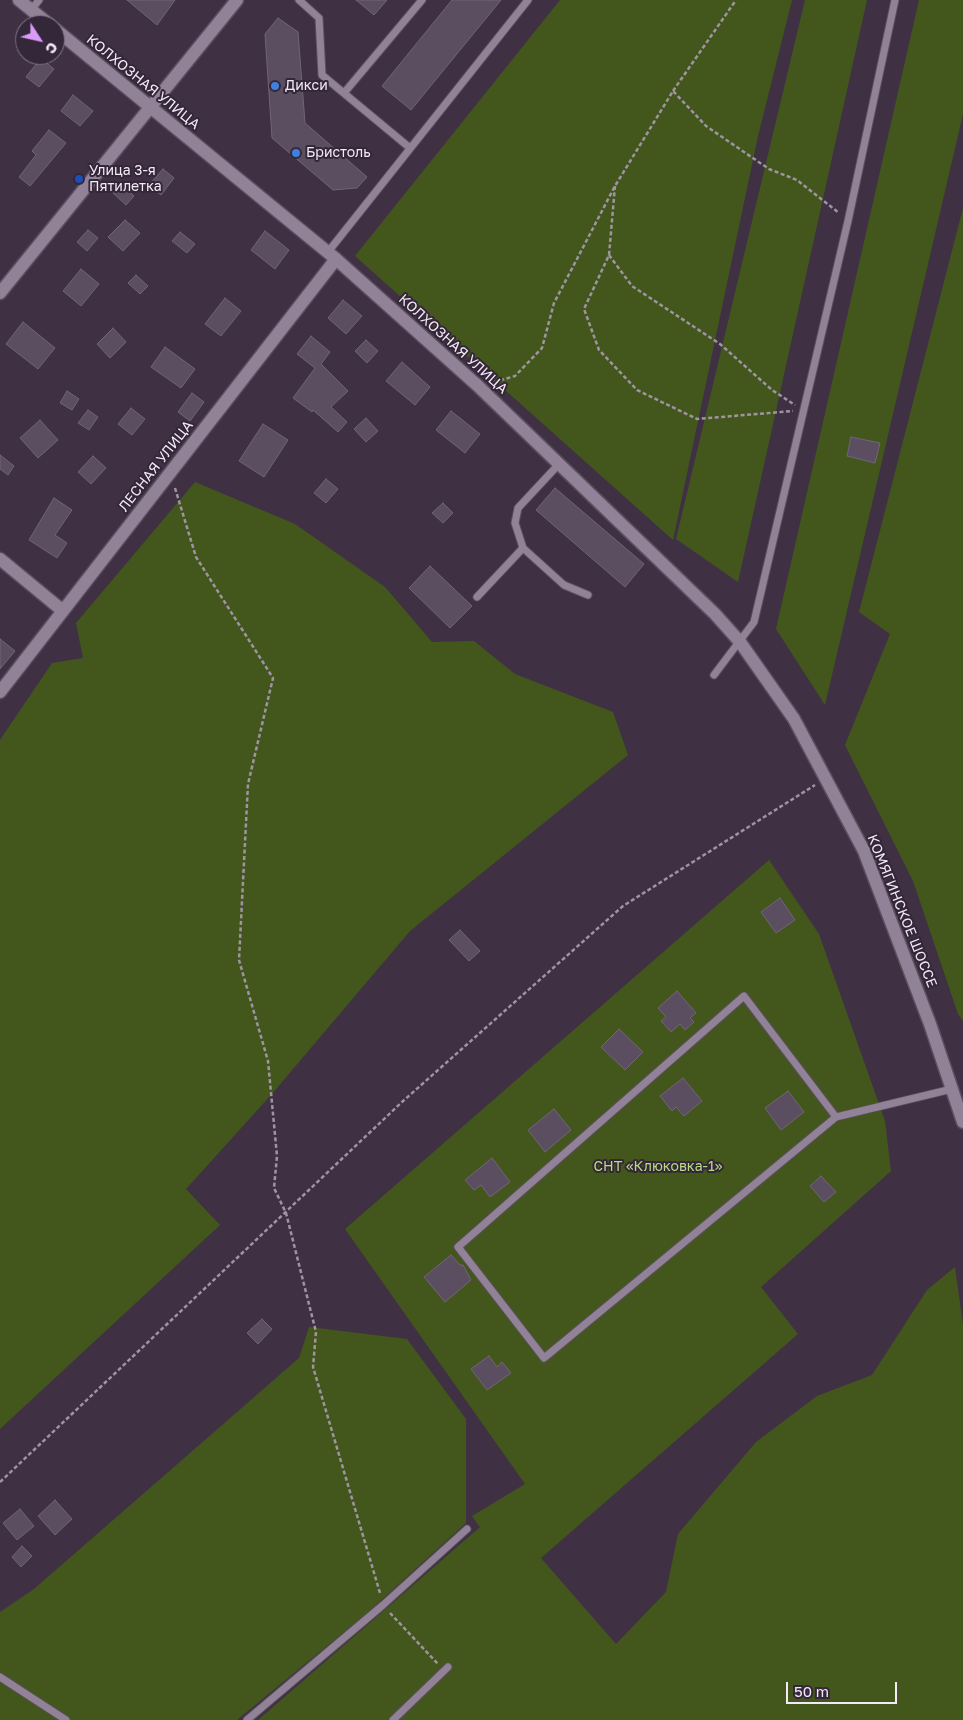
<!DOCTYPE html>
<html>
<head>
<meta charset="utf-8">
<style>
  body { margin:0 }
  #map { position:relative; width:963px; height:1720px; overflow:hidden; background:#3f3143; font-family:"Golos Text",sans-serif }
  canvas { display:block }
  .north { position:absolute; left:15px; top:15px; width:50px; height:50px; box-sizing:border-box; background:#342739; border:1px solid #807585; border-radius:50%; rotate:125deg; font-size:14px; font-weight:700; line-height:20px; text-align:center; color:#f3eaf6 }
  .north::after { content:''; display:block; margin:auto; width:18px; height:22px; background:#d89bf8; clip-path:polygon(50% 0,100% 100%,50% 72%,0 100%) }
  .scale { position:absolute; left:786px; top:1682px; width:111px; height:22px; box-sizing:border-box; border:2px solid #f3eaf6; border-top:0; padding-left:6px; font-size:15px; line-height:18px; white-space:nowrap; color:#f3eaf6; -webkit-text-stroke:4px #342739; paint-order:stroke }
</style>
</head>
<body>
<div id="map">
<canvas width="963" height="1720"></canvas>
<div class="north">С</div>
<div class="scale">50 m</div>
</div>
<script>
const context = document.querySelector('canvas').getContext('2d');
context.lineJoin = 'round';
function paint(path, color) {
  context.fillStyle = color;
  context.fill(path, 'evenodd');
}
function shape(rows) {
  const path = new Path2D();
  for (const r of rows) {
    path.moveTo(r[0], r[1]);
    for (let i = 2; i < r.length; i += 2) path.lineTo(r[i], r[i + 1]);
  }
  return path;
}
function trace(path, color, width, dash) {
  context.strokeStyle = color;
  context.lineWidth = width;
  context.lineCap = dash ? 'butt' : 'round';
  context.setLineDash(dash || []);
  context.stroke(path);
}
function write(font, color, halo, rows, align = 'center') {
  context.font = font + ' "Golos Text",sans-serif';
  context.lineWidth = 4;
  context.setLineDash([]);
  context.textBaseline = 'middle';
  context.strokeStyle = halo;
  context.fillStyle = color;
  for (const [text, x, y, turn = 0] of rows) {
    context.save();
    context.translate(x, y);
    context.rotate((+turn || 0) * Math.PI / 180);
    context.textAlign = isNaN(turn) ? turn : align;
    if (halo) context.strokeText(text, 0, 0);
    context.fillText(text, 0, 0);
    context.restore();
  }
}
paint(shape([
  [560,0,792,0,758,136,673,540,355,256],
  [805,0,867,0,738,582,676,539],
  [919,0,963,0,963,114,825,705,776,629],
  [963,208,963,1021,958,1014,913,881,845,745,890,634,859,612],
  [195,482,295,524,385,587,432,642,474,641,515,674,613,712,628,755,410,931,271,1095,186,1189,220,1225,0,1429,0,740,52,663,83,658,76,623],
  [769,860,819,934,885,1121,891,1171,761,1287,798,1334,541,1558,616,1644,666,1592,678,1534,756,1442,817,1396,872,1375,927,1290,955,1267,963,1325,963,1720,258,1720,480,1527,472,1516,525,1484,345,1229],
  [309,1327,407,1339,466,1419,466,1523,367,1613,237,1720,0,1720,0,1612,34,1589,299,1358]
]), '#43571d');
const building = shape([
  [127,0,175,0,157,25,127,0],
  [356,0,387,0,374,15,356,0],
  [452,0,501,0,411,110,382,86,452,0],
  [278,18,298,32,305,123,367,177,357,188,333,190,272,138,265,34,278,18],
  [41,58,54,69,39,87,26,77,41,58],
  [73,95,93,111,80,126,61,111,73,95],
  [49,130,66,143,30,186,19,177,36,155,32,151,49,130],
  [163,169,174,178,161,195,149,185,163,169],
  [121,184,134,196,126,205,113,193,121,184],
  [125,220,140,233,123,251,108,237,125,220],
  [88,230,98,238,87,251,77,242,88,230],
  [265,231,289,250,275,269,251,250,265,231],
  [180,232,195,244,187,253,172,241,180,232],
  [81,269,99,284,81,306,63,291,81,269],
  [136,275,148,286,140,294,128,283,136,275],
  [225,298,241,311,221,336,205,324,225,298],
  [343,300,362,316,346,334,328,318,343,300],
  [23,322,55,348,38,369,6,344,23,322],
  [113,328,126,342,110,358,97,344,113,328],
  [311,336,330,352,321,364,348,391,331,407,347,422,338,432,313,410,312,412,293,398,315,368,297,354,311,336],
  [366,340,378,351,367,363,355,351,366,340],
  [165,347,195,369,181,388,151,367,165,347],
  [402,362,430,387,415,405,386,381,402,362],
  [67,391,79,399,72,410,60,403,67,391],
  [192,393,204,402,190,421,178,412,192,393],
  [131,408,145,419,132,435,118,424,131,408],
  [88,410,98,417,89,430,78,423,88,410],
  [451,411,480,434,465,453,436,430,451,411],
  [366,418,378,431,366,442,354,429,366,418],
  [40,420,58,440,38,458,20,438,40,420],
  [263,424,288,440,264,477,239,461,263,424],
  [851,437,880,443,875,463,847,456,851,437],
  [0,455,14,466,8,475,0,469,0,455],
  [93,456,106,468,91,484,78,472,93,456],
  [326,479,338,489,326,503,314,493,326,479],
  [555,488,644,564,625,587,536,510,555,488],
  [54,498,72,510,55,535,67,543,57,558,29,540,54,498],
  [443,503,453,513,443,523,432,513,443,503],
  [430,566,472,606,450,628,409,588,430,566],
  [0,639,15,651,0,669,0,639],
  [780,898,795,920,776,933,761,912,780,898],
  [460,930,480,951,469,961,449,940,460,930],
  [677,991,696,1013,690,1018,694,1022,685,1030,680,1024,671,1032,661,1021,666,1017,658,1008,677,991],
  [619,1029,643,1052,625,1070,601,1047,619,1029],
  [683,1078,702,1101,684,1116,676,1107,672,1111,660,1096,683,1078],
  [788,1091,804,1112,781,1130,765,1108,788,1091],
  [554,1109,571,1130,545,1152,528,1130,554,1109],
  [492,1158,510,1182,490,1197,481,1185,474,1190,465,1180,492,1158],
  [821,1176,836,1192,824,1202,810,1186,821,1176],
  [451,1255,460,1265,463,1265,471,1280,445,1302,424,1277,451,1255],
  [262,1319,272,1329,258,1344,247,1333,262,1319],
  [489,1356,497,1367,502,1362,511,1373,487,1390,471,1369,489,1356],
  [55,1500,72,1519,55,1535,38,1516,55,1500],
  [20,1509,34,1526,17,1540,3,1523,20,1509],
  [22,1546,32,1556,21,1567,12,1557,22,1546]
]);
paint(building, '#5b4e61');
trace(building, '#726478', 1);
const service = shape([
  [299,0,319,18,322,75,410,148],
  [31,10,39,0],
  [344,93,422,0],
  [328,252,528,0],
  [559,464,518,508,515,523,523,548,564,585,588,595],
  [477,597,523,548],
  [714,675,754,622,848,221,895,0],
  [836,1117,744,996,458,1247,544,1358,836,1117,952,1089],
  [0,1677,66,1720],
  [247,1720,383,1605,467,1529],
  [393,1720,448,1667]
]);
const minor = shape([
  [0,293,237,0],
  [0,559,63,611],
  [0,692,336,259]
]);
const tertiary = shape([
  [19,0,50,25],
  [55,29,336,259,478,386,715,614,740,642,794,719,864,851,930,1024,963,1122]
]);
trace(service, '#5b4f5e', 9);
trace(minor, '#5b4f5e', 15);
trace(tertiary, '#5b4f5e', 15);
trace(shape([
  [673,91,736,0],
  [615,186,609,255,584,309,599,350,637,390,697,419,793,411],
  [609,255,632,286,720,344,772,390,795,405],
  [494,382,515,376,542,348,554,303,615,186,673,91,706,126,769,169,797,180,839,213],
  [175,488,196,557,273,678,248,784,239,960,268,1061,277,1156,274,1188,286,1213,316,1332,313,1367,380,1593],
  [0,1482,402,1102,623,906,815,785],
  [390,1613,438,1664]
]), '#9f94a2', 2.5, [4, 2.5]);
trace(service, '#928297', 7);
trace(minor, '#928297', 12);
trace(tertiary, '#928297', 12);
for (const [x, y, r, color] of [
  [275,86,5,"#3f7fe0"],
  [296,153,5,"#3f7fe0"],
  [79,179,5,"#1a4fb4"]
]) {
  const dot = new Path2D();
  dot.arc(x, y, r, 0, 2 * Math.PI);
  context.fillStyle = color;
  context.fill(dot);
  trace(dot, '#342739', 2);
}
write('14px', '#f3eaf6', '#342739', [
  ["КОЛХОЗНАЯ УЛИЦА",143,82,39],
  ["КОЛХОЗНАЯ УЛИЦА",453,344,42],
  ["ЛЕСНАЯ УЛИЦА",156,466,-52],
  ["КОМЯГИНСКОЕ ШОССЕ",902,911,68]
]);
write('14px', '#f3eaf6', '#342739', [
  ["Дикси",285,86],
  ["Бристоль",306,153],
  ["Улица 3-я",89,171],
  ["Пятилетка",89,187]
], 'left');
write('14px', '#b8da83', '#342739', [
  ["СНТ «Клюковка-1»",658,1167]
]);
</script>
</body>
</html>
